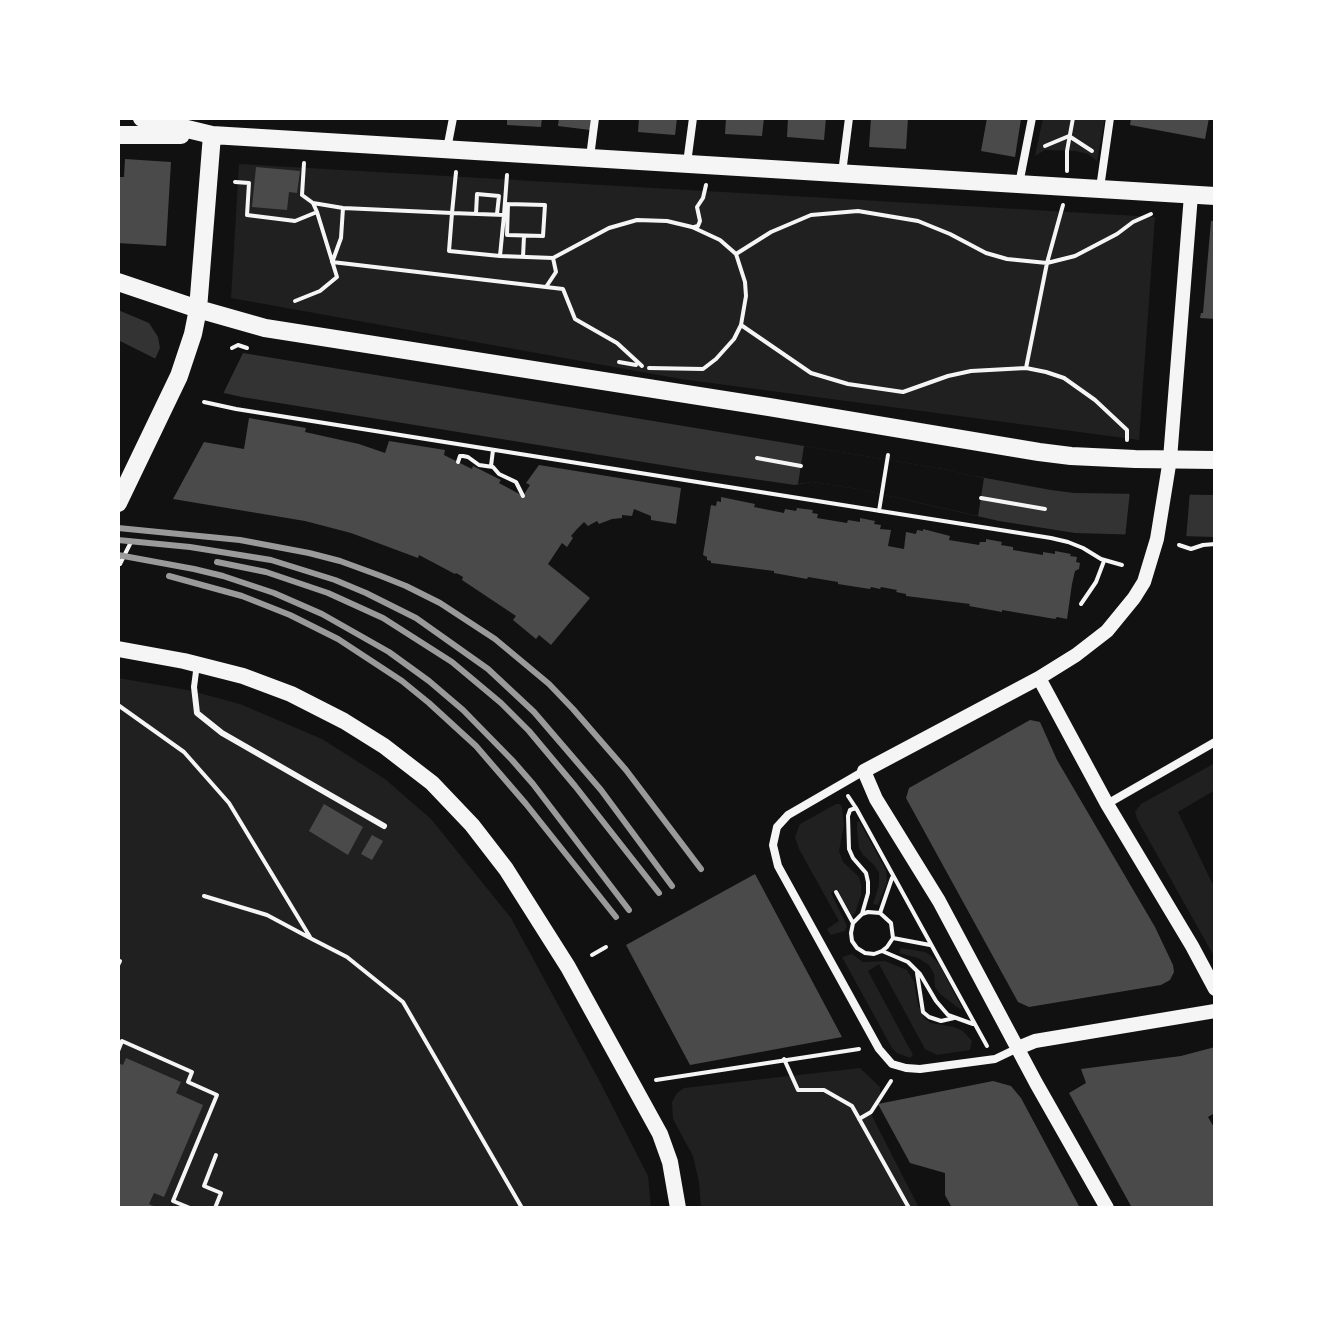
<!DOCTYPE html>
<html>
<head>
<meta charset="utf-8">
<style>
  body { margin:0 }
  #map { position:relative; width:1333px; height:1326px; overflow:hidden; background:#111; font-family:"PT Sans Narrow",sans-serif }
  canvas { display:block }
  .frame { position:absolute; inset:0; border:120px solid #fff; pointer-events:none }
</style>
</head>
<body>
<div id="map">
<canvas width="1333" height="1326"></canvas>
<div class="frame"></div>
</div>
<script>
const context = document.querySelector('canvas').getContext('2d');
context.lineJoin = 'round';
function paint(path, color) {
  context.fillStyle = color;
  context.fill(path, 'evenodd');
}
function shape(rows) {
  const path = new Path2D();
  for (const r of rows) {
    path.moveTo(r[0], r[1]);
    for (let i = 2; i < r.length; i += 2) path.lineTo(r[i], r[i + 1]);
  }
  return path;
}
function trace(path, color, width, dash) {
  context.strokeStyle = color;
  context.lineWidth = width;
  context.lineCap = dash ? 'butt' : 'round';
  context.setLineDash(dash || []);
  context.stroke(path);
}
paint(shape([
  [1043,118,1105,118,1097,161,1088,154,1075,151,1045,150,1035,156],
  [239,164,1155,217,1139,440,681,379,231,298],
  [118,678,188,690,240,704,322,739,385,779,431,819,511,918,600,1082,648,1176,651,1208,118,1208],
  [1215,763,1215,790,1178,812,1215,889,1215,958,1137,819,1135,812,1141,804],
  [836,804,840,804,842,807,844,825,839,851,843,862,859,877,861,885,861,895,855,913,852,916,838,890,831,893,847,926,845,931,831,935,827,929,839,921,799,849,795,837,800,824],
  [859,821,886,870,887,882,878,905,873,904,879,885,879,872,873,864,863,855,859,848,857,830,857,822],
  [901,948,925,952,930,955,939,964,962,1008,960,1009,940,994,935,987,934,974,929,965,918,958,899,953],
  [852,954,863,962,885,961,907,970,914,982,918,1005,925,1019,931,1023,954,1027,963,1031,972,1041,970,1050,937,1055,925,1049,879,964,868,971,913,1055,910,1058,897,1053,892,1048,842,957],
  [860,1068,880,1087,880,1097,869,1110,919,1208,701,1208,699,1182,693,1156,673,1119,672,1102,677,1093,684,1088]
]), '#202020');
paint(shape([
  [118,310,149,323,243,353,955,471,958,473,1051,490,1074,493,1215,495,1215,537,1075,533,999,521,858,489,812,482,795,485,705,472,242,397,224,393,118,340]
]), '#333');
paint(shape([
  [147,319,243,353,222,396,154,361,160,348,158,337,149,323],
  [804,446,955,471,958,473,984,478,978,516,858,489,812,482,798,484],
  [1130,491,1190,491,1186,540,1125,538]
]), '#111');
paint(shape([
  [507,118,542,118,541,127,507,125],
  [559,118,591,118,590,130,558,126],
  [639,118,677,118,675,135,638,132],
  [726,118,764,118,762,136,725,134],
  [788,118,826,118,824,140,787,137],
  [871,118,908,118,906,149,869,147],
  [987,118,1021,119,1015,157,981,151],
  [1131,118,1209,118,1205,139,1130,125],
  [125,159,171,162,166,246,118,243,120,218,118,217,118,177,124,177],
  [256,167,300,171,297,193,289,192,287,210,252,207],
  [1211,221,1215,221,1215,319,1200,318,1201,313,1203,313],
  [249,418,306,428,305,432,359,444,385,453,389,441,445,450,444,455,472,469,473,466,501,480,499,483,523,496,530,485,526,483,539,465,681,488,676,524,651,520,651,516,634,509,632,516,622,515,622,518,612,519,599,524,597,521,588,526,584,522,577,529,571,536,573,538,567,547,562,543,548,564,590,598,551,645,539,635,536,639,513,620,516,616,462,580,463,577,456,573,455,574,419,555,418,558,351,533,305,521,173,499,204,442,244,449],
  [721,497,755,504,754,507,784,513,785,509,796,511,797,508,813,510,812,513,818,514,817,518,847,523,848,520,860,522,860,518,875,521,874,524,881,525,880,529,891,530,888,546,904,549,906,532,916,534,917,530,923,531,923,529,950,536,949,540,979,545,980,542,986,542,986,539,1002,542,1001,545,1013,547,1013,550,1043,555,1043,552,1055,554,1055,551,1071,554,1070,556,1077,557,1076,562,1080,563,1079,569,1075,571,1072,584,1067,619,1057,617,1055,619,1002,610,1002,612,969,606,970,604,906,596,906,594,896,592,897,590,881,587,880,589,871,587,870,589,838,584,838,582,808,577,807,579,774,573,774,571,711,563,711,561,707,560,707,557,703,555,711,505,716,506,717,501,721,502],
  [1030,720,1040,722,1057,760,1155,927,1173,965,1174,972,1170,980,1161,985,1029,1007,1018,1002,906,798,909,788],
  [324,804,363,827,348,855,309,831],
  [372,835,383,841,372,860,361,854],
  [755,874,842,1037,690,1065,626,945],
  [1215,1047,1215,1113,1208,1117,1215,1129,1215,1208,1132,1208,1069,1093,1086,1083,1081,1069,1181,1056],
  [126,1058,181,1082,176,1093,203,1105,164,1197,154,1193,149,1204,158,1208,118,1208,118,1063,123,1065],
  [993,1081,1011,1086,1021,1098,1080,1208,952,1208,945,1195,945,1173,910,1163,878,1104]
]), '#4a4a4a');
trace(shape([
  [1045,146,1069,136,1092,151],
  [304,163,302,195,313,203,343,208,452,213,504,215,500,256,449,251,452,213,456,172],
  [1067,171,1067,151,1073,118],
  [235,182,249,183,247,215,295,221,317,212,313,203],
  [508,204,545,205,543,236,507,235,508,204],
  [1063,205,1047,263,1075,256,1117,234,1133,222,1151,214],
  [476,214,477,194,499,196,497,214],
  [504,215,507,175],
  [694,227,698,226,700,221,697,207,703,198,706,185],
  [736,254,771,232,811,215,858,211,918,221,950,234,986,253,1007,259,1047,263,1026,368],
  [500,256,553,258,556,272,546,287],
  [523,257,524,236],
  [553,258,609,228,637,220,667,221,692,227,720,240,736,254,745,282,746,296,741,325,734,339,716,359,703,369,649,368],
  [333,260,341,238,343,208],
  [332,262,563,289,575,319,617,343,642,366],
  [295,301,320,291,337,277,317,212],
  [741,325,811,373,848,384,903,392,948,376,971,371,1026,368,1046,372,1064,378,1095,400,1127,430,1127,440],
  [232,348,238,345,247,348],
  [619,362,636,365],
  [204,402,236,409,1051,538,1068,542,1083,548,1101,559,1122,565],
  [757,458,801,466],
  [458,462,460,456,463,456,468,457,479,465,493,467,499,474,516,482,523,496],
  [491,466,493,450],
  [981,498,1045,509],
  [879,511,888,455],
  [1179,545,1191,549,1203,545,1215,544],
  [120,564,131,542],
  [1081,604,1096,582,1104,561],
  [118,705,184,752,229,803,310,937],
  [848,796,856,808,987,1046],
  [856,808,850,810,848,816,849,849,853,858,866,873,868,882,868,893,862,914],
  [836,892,853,923],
  [204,896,267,915,310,938,347,957,403,1002,522,1208],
  [880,913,892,878],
  [893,938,930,945],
  [882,951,887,947,893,938,891,923,880,913,868,912,862,914,853,923,851,933,852,941,857,948,865,953,874,954,882,951,908,962,920,974,936,1001,948,1015,973,1024],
  [592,955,606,947],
  [118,965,120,961],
  [917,973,923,1012,929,1017,941,1021,954,1018],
  [118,1051,122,1041,192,1072,188,1082,217,1095,173,1201,190,1208],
  [784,1059,798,1090,824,1090,852,1106,909,1208],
  [656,1080,859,1049],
  [859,1119,871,1112,891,1081],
  [215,1208,221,1193,204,1186,216,1155]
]), '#f5f5f5', 4);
trace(shape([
  [197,664,194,687,197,713,222,733,384,826]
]), '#f5f5f5', 6);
trace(shape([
  [447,149,453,118],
  [590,157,595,118],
  [687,163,693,118],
  [842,173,849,118],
  [1019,184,1032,118],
  [1100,188,1110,118],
  [864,771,788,815,777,827,773,845,778,866,879,1049,892,1064,906,1068,920,1069,995,1059,1018,1048],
  [1107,804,1215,742]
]), '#f5f5f5', 8);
trace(shape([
  [1039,678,1107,804,1192,946,1215,989],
  [1018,1048,1035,1041,1215,1011],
  [1107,1208,1036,1083,939,901,876,799,864,771,1039,678,1076,655,1107,631,1134,598,1144,582,1157,539,1170,459,1191,195]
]), '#f5f5f5', 14);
trace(shape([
  [118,649,184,661,243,676,291,694,344,721,384,746,432,783,472,825,506,869,568,967,660,1134,670,1162,678,1208]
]), '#f5f5f5', 16);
trace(shape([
  [142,118,212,135,1215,196],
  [118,135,181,135],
  [118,282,198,309,265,328,769,407,1039,452,1071,456,1135,459,1215,460],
  [118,503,179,376,193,334,198,309,212,135]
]), '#f5f5f5', 18);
trace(shape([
  [118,528,240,540,309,553,340,561,381,576,406,586,440,603,495,639,549,684,573,709,626,770,701,869],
  [118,540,190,547,271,560,335,580,366,593,416,618,488,669,534,712,601,790,672,886],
  [118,555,194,569,223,576,274,593,322,614,389,652,429,681,463,710,512,760,533,784,629,910],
  [217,562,266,572,328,593,383,618,452,662,501,703,529,731,575,786,659,893],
  [169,576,242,596,290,615,338,639,402,681,429,703,476,746,526,804,616,917]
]), '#9a9a9a', 6);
</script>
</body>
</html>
